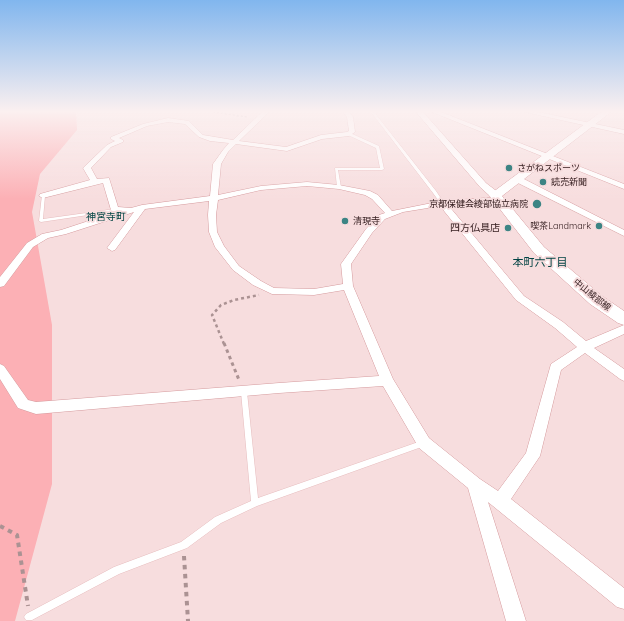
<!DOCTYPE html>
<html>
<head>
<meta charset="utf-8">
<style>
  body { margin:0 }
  canvas { display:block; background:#f7ddde }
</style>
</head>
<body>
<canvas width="624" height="621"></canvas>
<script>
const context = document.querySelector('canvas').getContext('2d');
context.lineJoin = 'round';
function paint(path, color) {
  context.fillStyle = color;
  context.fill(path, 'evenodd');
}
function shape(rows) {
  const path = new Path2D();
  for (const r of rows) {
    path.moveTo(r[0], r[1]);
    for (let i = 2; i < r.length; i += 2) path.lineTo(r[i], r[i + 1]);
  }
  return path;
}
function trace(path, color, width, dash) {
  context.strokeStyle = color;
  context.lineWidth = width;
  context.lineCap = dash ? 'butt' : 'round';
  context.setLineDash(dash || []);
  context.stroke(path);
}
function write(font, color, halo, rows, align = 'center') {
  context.font = font + ' Quicksand,"Noto Sans JP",sans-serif';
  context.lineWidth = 3.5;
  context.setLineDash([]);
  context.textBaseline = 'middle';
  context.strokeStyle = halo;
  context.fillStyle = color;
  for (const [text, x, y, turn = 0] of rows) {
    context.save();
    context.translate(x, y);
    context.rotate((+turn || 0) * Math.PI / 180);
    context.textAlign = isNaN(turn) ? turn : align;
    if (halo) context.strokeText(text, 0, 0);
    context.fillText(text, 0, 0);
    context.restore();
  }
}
paint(shape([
  [0,112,76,112,77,130,40,174,32,212,52,325,52,484,15,621,0,621]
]), '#fcb0b5');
const service = shape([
  [371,112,374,112,436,191,444,203,443,204,441,204,433,193,371,112],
  [348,133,350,133,379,146,384,169,382,170,338,170,341,187,339,188,337,187,335,168,380,168,376,148,348,135,348,133],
  [42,195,45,196,43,219,115,209,117,210,115,211,41,222,39,221,42,195],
  [244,389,246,390,247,392,258,498,424,440,427,441,428,443,427,445,257,506,221,523,187,548,119,574,32,620,26,620,24,617,26,614,114,567,181,542,215,517,251,501,241,392,242,390,244,389]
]);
const minor = shape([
  [262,112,269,112,239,141,286,147,321,135,347,132,349,131,347,117,343,112,349,112,353,117,355,132,349,136,322,139,287,151,236,144,228,152,221,164,218,195,261,186,307,182,339,185,370,191,378,195,392,211,442,201,501,197,501,201,498,201,448,205,524,296,563,322,586,341,624,325,624,334,594,348,624,369,624,381,620,379,585,353,561,370,540,456,511,499,624,588,624,609,617,607,488,502,526,621,506,621,468,488,419,448,383,386,279,393,36,414,18,408,0,379,0,364,4,366,28,400,36,402,279,383,379,376,344,290,314,295,272,294,253,285,233,270,215,247,209,232,208,215,209,201,145,209,115,250,112,251,107,248,134,212,66,234,48,238,33,247,4,286,0,287,0,277,27,243,42,234,61,230,116,212,111,210,103,183,43,198,39,196,40,194,90,180,83,168,107,145,115,141,111,139,111,137,143,124,168,118,189,121,203,135,233,140,262,112],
  [168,122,185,124,199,137,210,141,229,143,223,150,213,164,210,196,142,205,131,208,118,207,109,178,97,179,91,168,111,147,123,142,123,140,119,138,147,126,168,122],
  [307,186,339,189,365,195,372,199,385,213,379,215,366,229,341,264,343,284,314,289,274,288,261,281,239,266,224,246,217,232,216,215,218,200,261,190,307,186],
  [440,206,516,300,555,328,577,347,551,364,526,453,498,491,480,479,429,438,393,379,353,286,351,264,372,233,385,219,403,212,440,206],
  [432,112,441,112,624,184,624,189,432,112],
  [525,112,538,112,624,130,624,134,525,112],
  [514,177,520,177,624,230,624,236,514,181,514,177]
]);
const tertiary = shape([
  [416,112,423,112,486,183,499,193,500,195,499,197,491,197,480,187,416,112]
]);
const secondary = shape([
  [601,112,611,112,502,196,544,247,602,296,624,311,624,325,618,323,590,304,534,253,489,195,601,112]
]);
trace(service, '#d59a9d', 0.5);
trace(minor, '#d59a9d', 1);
trace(tertiary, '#d59a9d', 1);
trace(secondary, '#d59a9d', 1);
trace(shape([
  [213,112,248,117]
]), '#ab9293', 1.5, [2, 2]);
trace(shape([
  [224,344,212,315,221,305,234,300,259,295]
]), '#ab9293', 2.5, [3, 3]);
trace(shape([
  [224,343,239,380]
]), '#ab9293', 3, [3.5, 3.5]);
trace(shape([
  [0,526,17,535,28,606],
  [184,556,188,621]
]), '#ab9293', 4, [4.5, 4.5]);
paint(service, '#fff');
paint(minor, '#fff');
paint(tertiary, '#fff');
paint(secondary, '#fff');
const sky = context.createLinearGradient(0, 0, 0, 199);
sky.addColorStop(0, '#81b6ee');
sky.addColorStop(0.56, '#fbf0f0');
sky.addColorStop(1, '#fbf0f000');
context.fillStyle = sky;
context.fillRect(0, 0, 624, 199);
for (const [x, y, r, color] of [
  [509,168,4,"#3c8484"],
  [543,182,4,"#3c8484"],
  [537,204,5,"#3c8484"],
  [345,221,4,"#3c8484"],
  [599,226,4,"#3c8484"],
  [508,228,4,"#3c8484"]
]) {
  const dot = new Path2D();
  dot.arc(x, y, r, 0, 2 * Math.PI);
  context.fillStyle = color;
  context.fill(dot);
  trace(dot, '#f7ddde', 1.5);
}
write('9px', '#30191b', '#f7ddde', [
  ["さがねスポーツ",517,168],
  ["読売新聞",551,182],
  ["京都保健会綾部協立病院",528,204,"right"],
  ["清現寺",353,221],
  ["喫茶Landmark",591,226,"right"]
], 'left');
write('9px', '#30191b', '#f7ddde', [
  ["中山綾部線",592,295,39]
]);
write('10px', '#004343', '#f7ddde', [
  ["神宮寺町",106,217]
]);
write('10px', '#30191b', '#f7ddde', [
  ["四方仏具店",500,228]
], 'right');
write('11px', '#004343', '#f7ddde', [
  ["本町六丁目",540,263]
]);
</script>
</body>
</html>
